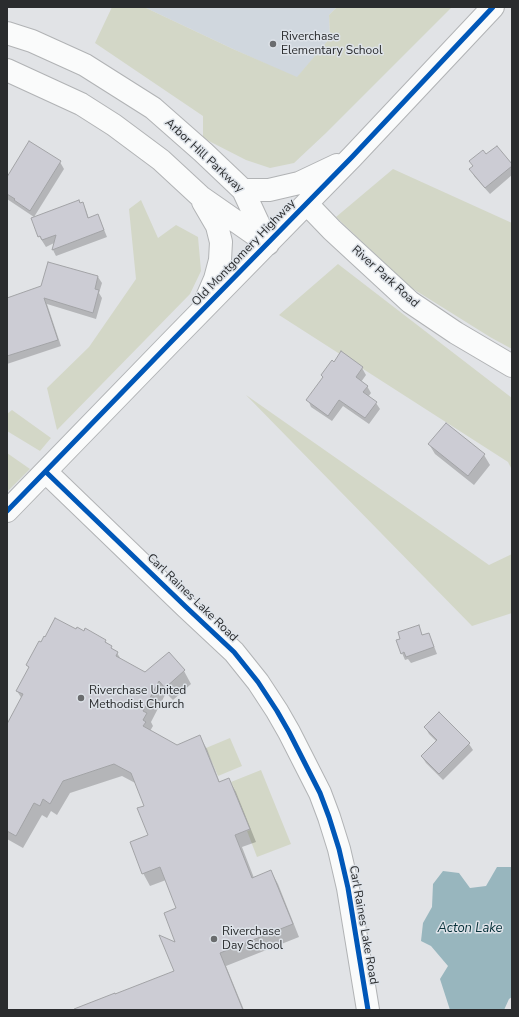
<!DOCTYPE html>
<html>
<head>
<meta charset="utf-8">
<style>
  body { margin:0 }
  #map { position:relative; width:519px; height:1017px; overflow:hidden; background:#e1e3e6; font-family:"Nunito Sans",sans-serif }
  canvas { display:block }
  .frame { position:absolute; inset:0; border:8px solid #2a2c2e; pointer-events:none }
</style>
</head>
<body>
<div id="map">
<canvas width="519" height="1017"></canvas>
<div class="frame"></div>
</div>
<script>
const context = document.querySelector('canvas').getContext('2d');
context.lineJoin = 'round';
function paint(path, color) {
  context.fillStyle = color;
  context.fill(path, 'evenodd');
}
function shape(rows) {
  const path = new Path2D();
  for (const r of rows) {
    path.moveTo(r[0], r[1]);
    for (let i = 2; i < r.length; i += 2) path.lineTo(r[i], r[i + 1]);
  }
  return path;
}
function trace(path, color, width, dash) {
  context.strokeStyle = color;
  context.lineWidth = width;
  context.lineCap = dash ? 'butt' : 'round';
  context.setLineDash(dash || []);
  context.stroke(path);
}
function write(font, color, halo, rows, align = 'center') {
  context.font = font + ' "Nunito Sans",sans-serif';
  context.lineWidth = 3;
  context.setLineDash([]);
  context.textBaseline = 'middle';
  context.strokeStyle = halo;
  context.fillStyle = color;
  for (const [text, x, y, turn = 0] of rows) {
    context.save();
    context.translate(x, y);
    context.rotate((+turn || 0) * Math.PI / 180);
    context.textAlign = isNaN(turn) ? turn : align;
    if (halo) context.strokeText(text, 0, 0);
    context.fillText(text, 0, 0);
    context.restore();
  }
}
paint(shape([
  [144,7,337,7,329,15,330,38,297,78,233,49]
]), '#d0d7de');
paint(shape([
  [112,7,144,7,233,49,297,77,330,38,329,15,337,7,452,7,326,133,294,163,270,168,246,160,203,138,203,116,95,43],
  [393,169,512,223,512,349,490,337,410,287,336,217],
  [141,200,158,238,176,225,198,237,201,271,190,294,57,430,47,388,89,347,136,279,129,209],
  [338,264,512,398,512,470,508,462,279,315],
  [246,395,489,565,512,554,512,613,472,626],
  [12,410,51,438,40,451,7,431,7,414],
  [7,453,30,469,7,492],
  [230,738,242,766,218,776,206,748],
  [261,770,291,844,257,857,247,831,250,830,231,782]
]), '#d3d7c7');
paint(shape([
  [497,867,512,867,512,997,509,999,504,1010,450,1010,440,979,448,966,431,946,421,941,423,923,432,907,433,884,443,871,459,873,470,888,486,886]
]), '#98b6be');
paint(shape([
  [496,147,512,166,512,175,490,194,474,176,471,169],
  [60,162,64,169,34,217,7,199,7,179],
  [79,201,81,204,82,203,86,210,89,219,98,216,101,222,107,237,56,256,53,250,54,243,46,247,39,236],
  [49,263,98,277,102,283,99,293,102,298,96,319,47,304,61,346,7,364,7,303,42,287],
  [342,353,362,368,366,375,361,382,367,386,371,393,368,397,376,403,380,409,369,424,343,406,332,421,311,407,308,400,323,378,322,376,334,363],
  [446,424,484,455,490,465,474,485,435,454,429,444],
  [418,626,423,636,428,634,432,641,437,654,411,663,408,659,405,660,402,653,401,639],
  [76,630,105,641,113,650,117,653,122,661,145,673,169,653,184,671,191,684,173,700,166,693,151,722,153,726,150,731,177,746,200,737,207,749,220,783,229,780,236,792,256,842,242,847,254,878,271,871,278,884,299,937,226,966,244,1010,95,1010,175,971,177,944,178,908,166,880,150,886,143,873,149,836,145,806,137,784,122,776,70,793,57,815,51,811,47,818,42,815,23,848,7,839,7,726,22,699,17,691,29,668,27,665,41,643,45,638],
  [425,727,469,744,473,750,443,780,426,763,422,757,437,742,429,734]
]), '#0003');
const building = shape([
  [29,141,61,161,30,211,14,200,15,199,7,194,7,177,29,141],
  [497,146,512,164,512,166,485,188,469,169,473,166,469,161,483,150,486,154,497,146],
  [79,200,80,203,83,202,88,218,98,214,104,230,52,250,56,235,42,240,40,236,38,237,31,218,79,200],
  [48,262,98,276,95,289,99,290,93,313,44,298,58,340,7,356,7,298,41,286,48,262],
  [341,351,363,367,356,377,368,386,363,392,377,402,365,418,339,400,328,416,306,400,323,377,321,375,332,360,334,362,341,351],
  [446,423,485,454,468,476,428,444,446,423],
  [55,618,76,629,77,627,84,631,85,628,106,640,105,642,112,646,111,648,118,652,116,656,145,672,169,652,185,670,165,688,159,681,143,711,147,713,143,720,146,722,143,726,177,745,200,735,219,782,229,778,250,829,235,835,252,878,271,870,293,924,220,953,243,1010,75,1010,74,1009,115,993,115,994,174,971,159,935,175,942,164,913,176,908,160,867,142,874,130,842,148,835,137,808,144,806,131,773,114,764,63,781,50,804,43,799,40,806,34,803,16,836,7,831,7,724,23,694,16,691,29,667,26,665,39,641,41,642,44,636,45,637,55,618],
  [419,625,422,635,429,633,434,647,406,657,404,652,401,654,396,640,400,639,398,632,419,625],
  [439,712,470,743,439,774,421,756,437,740,424,727,439,712]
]);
paint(building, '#ccccd4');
trace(building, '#a2a3a6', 1);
const minor = shape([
  [7,33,32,41,85,65,153,108,203,152,243,190,268,244],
  [7,70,81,104,114,125,161,160,201,197,267,243],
  [243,190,269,190,299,183,337,165],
  [203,202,217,226,221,242,220,260,215,279,205,302],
  [307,204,332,230,410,302,456,333,512,366],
  [46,472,186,607,234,652,258,682,277,711,289,732,320,793,329,817,339,849,348,888,368,1010],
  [7,511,170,343,352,157,493,7]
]);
trace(minor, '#b1b3b5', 24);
trace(minor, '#fafbfb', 22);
trace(shape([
  [46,472,186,607,234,652,258,682,277,711,289,732,320,793,329,817,339,849,348,888,368,1010],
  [7,511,170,343,352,157,493,7]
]), '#0057b8', 5);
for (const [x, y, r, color] of [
  [273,44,4,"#6a6c6e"],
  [81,698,4,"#6a6c6e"],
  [214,939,4,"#6a6c6e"]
]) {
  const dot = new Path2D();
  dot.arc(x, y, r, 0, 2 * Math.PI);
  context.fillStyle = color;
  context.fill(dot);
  trace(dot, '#dee3e9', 1.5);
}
write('12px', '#2a2c2e', '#dee3e9', [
  ["Riverchase",281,37],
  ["Elementary School",281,51],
  ["Riverchase United",89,691],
  ["Methodist Church",89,705],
  ["Riverchase",222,932],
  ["Day School",222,946]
], 'left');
write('12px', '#2a2c2e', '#dee3e9', [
  ["Arbor Hill Parkway",204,156,43],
  ["Old Montgomery Highway",244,253,-46],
  ["River Park Road",385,277,42],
  ["Carl Raines Lake Road",192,598,44],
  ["Carl Raines Lake Road",363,925,80]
]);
write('italic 13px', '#063039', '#dee3e9', [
  ["Acton Lake",470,929]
]);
</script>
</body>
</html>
